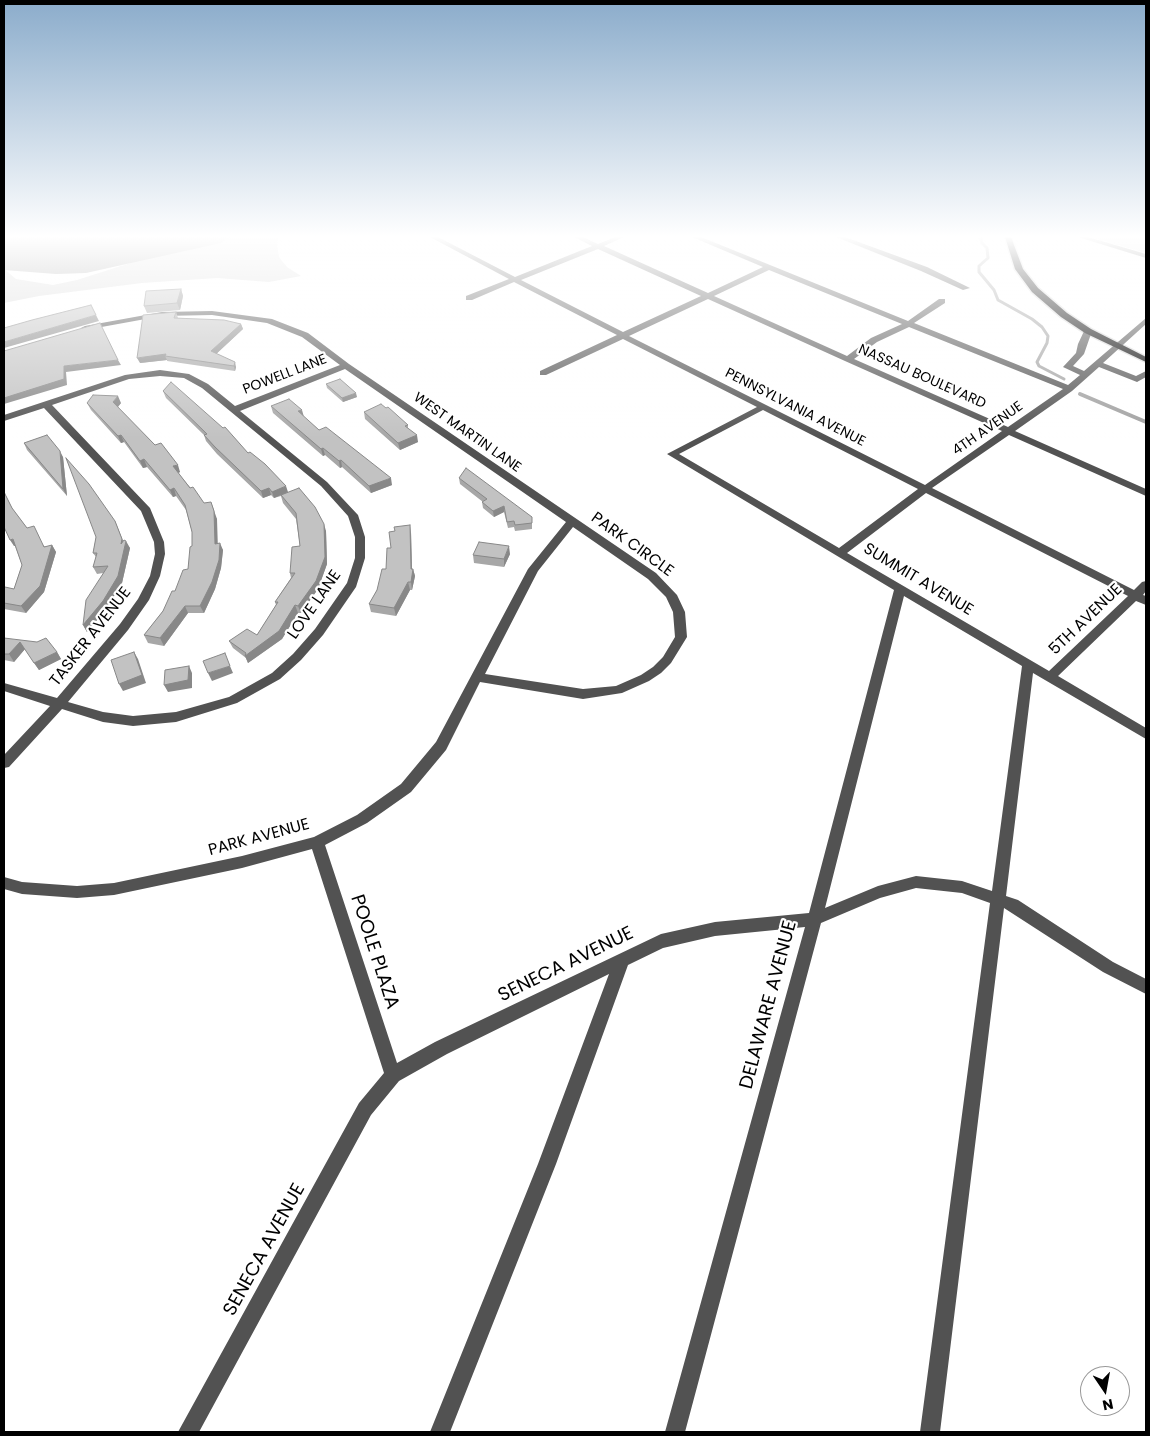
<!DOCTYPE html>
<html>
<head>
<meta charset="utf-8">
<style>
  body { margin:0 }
  #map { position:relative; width:1150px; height:1436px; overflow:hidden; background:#fff; font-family:Poppins,sans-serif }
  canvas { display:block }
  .frame { position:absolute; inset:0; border:5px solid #000; pointer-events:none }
  .north { position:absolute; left:1080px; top:1366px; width:50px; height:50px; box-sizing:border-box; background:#fff; border:1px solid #999; border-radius:50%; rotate:168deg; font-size:14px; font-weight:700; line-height:20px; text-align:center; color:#000 }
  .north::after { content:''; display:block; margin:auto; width:18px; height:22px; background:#000; clip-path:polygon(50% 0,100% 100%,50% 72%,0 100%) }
</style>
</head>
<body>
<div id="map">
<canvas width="1150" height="1436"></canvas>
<div class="frame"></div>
<div class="north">N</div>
</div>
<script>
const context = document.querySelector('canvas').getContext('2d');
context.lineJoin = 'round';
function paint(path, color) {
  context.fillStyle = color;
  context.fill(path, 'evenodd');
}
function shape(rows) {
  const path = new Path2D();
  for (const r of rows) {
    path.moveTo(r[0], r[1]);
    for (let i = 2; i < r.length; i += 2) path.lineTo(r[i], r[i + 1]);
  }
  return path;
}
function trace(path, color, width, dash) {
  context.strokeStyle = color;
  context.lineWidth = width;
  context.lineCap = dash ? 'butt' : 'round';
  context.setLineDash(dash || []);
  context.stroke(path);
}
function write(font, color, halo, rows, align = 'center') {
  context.font = font + ' Poppins,sans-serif';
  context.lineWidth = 4.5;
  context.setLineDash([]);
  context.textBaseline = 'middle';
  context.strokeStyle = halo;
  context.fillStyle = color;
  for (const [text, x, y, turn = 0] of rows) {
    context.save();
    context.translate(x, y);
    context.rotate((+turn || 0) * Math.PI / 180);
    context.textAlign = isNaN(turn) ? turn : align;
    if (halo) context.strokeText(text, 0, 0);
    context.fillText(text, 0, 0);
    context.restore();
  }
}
paint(shape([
  [221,237,278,237,277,245,279,257,287,267,301,276,269,282,217,278,142,283,39,296,4,303,4,269,16,279,53,285,77,280,190,244],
  [1090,237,1146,237,1146,253]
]), '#d9d9d9');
paint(shape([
  [4,237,230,237,221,243,86,273,56,274,4,270]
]), '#a0a0a0');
trace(shape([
  [980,237,982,243,987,248,988,258,979,266,979,272,994,290,998,300,1032,319,1042,327,1048,336,1047,343,1037,362,1039,366,1064,379]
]), '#a0a0a0', 3);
trace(shape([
  [1080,394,1146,422]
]), '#a0a0a0', 4);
const major = shape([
  [1005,237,1011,237,1023,269,1038,288,1067,313,1091,329,1146,357,1146,362,1085,333,1061,317,1032,292,1015,269,1005,237]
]);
trace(major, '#dbdbdb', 3);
paint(shape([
  [430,237,438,237,515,277,592,246,574,237,583,237,598,244,615,237,624,237,604,246,708,293,763,267,692,237,701,237,908,321,939,299,945,299,945,303,914,323,1068,385,1080,375,1063,367,1076,353,1078,344,1085,329,1092,331,1084,354,1073,366,1084,371,1146,318,1146,324,1103,363,1136,376,1146,371,1146,377,1137,382,1099,367,1072,391,1015,431,1146,489,1146,496,1009,435,932,488,1134,590,1142,582,1146,581,1146,591,1143,595,1146,596,1146,605,1136,601,1058,676,1146,728,1146,739,1033,673,1006,896,1018,900,1113,962,1146,979,1146,994,1103,972,1004,908,940,1432,920,1432,990,903,962,893,916,888,880,898,821,923,685,1432,665,1432,805,927,715,936,663,948,628,965,556,1164,450,1432,430,1432,538,1164,609,974,447,1054,399,1081,371,1115,199,1432,178,1432,359,1103,384,1073,312,849,242,868,114,895,77,898,22,894,4,889,4,877,22,882,77,886,114,883,242,856,314,837,357,815,401,784,436,742,528,569,566,522,345,369,240,411,327,482,358,515,365,537,365,558,356,587,323,635,301,660,280,679,237,703,176,722,133,726,103,722,62,709,9,767,4,768,4,755,50,706,4,691,4,683,57,698,120,624,138,599,150,576,155,554,154,542,141,511,44,408,4,421,4,415,125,375,160,370,189,374,208,384,235,406,340,365,302,337,267,323,212,315,162,316,85,330,81,328,85,326,162,312,212,311,272,319,308,333,349,364,656,573,677,595,685,612,687,637,671,663,661,673,649,681,622,693,583,699,480,682,446,750,411,792,367,823,325,845,397,1063,435,1042,661,934,715,922,809,913,894,590,667,454,757,407,623,339,546,375,540,375,540,371,617,335,514,282,472,300,466,300,466,296,509,279,430,237],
  [598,249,701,296,623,332,521,280,598,249],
  [769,270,902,324,871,338,847,356,714,296,769,270],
  [708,299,845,361,1002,431,925,485,629,336,708,299],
  [909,327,1063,389,1008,427,854,359,877,342,909,327],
  [160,376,184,378,202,388,321,486,348,516,355,537,355,558,347,583,315,629,293,654,272,673,229,697,176,712,133,716,103,712,68,702,128,630,149,600,160,576,165,554,164,542,150,508,52,405,129,379,160,376],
  [763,410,918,489,839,548,679,454,763,410],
  [926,493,1128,596,1049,671,847,553,926,493],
  [573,527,648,579,666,597,673,612,675,637,663,657,653,667,641,675,616,686,583,689,485,674,538,571,573,527],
  [904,596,1022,666,992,891,962,881,916,876,878,886,825,908,904,596],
  [836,237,845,237,927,267,970,288,963,290,921,271,836,237],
  [1078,237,1088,237,1146,254,1146,258,1078,237]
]), '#525252');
paint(major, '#000');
paint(shape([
  [181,289,183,296,180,310,147,313,144,306],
  [176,312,178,318,241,324,243,329,216,354,236,367,235,371,167,361,167,360,140,363],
  [326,384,357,397,343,402,327,388],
  [163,391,248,453,326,531,327,564,318,589,301,613,298,613,282,639,248,663,246,658,233,648,229,641,257,635,276,605,275,602,291,578,290,573,300,546,296,519,283,503,281,496,274,498,271,495,263,498,217,454,206,441,204,435,166,398],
  [87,403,121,403,118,407,180,472,178,473,217,519,217,543,223,550,221,568,215,589,204,613,188,613,164,646,148,643,144,635,163,611,188,569,192,546,192,532,186,510,176,496,173,497,147,467,143,468,124,442,121,443,91,410],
  [271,406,304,417,319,430,392,485,371,493,342,467,340,468,325,455,323,456,273,413],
  [364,412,408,425,408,428,418,442,400,450,365,419],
  [24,443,63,457,67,496,27,450],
  [459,478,532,517,532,529,515,531,514,527,508,528,504,512,494,517,483,508,482,502,483,502,460,484],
  [5,494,13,510,27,528,45,547,52,545,56,552,44,592,26,613,4,609,4,588,14,589,22,565,15,546,14,546],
  [115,521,123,541,130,548,122,583,107,608,87,632,83,625,103,573,97,574,93,567,96,557,93,553,96,537],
  [411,532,412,569,413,569,415,576,412,590,410,590,396,616,371,612,369,604,377,590,386,569],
  [510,554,504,567,474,563,473,555],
  [4,638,57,652,61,659,39,670,25,649,14,662,4,660]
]), '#a7a7a7');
paint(shape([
  [181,289,183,296,180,310,177,303],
  [96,315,99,321,4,348,4,342],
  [241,324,243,329,213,357,211,351],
  [166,354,165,356,167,360,140,363,137,358],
  [118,360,121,365,66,372,67,385,4,404,4,398,64,366],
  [235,362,236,367,235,371,234,366],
  [356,393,357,397,343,402,342,398],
  [118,396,121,403,116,409,113,402],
  [302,410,304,417,298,411],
  [121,435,124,442,121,443,118,436],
  [417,435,418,442,400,450,398,443],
  [323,448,325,455,323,456,321,449],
  [60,451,63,457,67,496,63,489],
  [144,459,147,467,143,468,140,461],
  [341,460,342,467,340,468,339,461],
  [178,465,180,472,176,474,173,466],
  [391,478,392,485,371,493,369,486],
  [286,486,288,492,274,498,272,492],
  [174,488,176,496,173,497,170,490],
  [269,488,271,495,263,498,261,491],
  [211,502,217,519,218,551,215,544],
  [504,506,504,512,494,517,493,511],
  [115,521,125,546,126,541,130,548,122,583,107,608,87,632,83,625,121,544],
  [324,524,326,531,327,564,318,589,301,613,298,606],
  [410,525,411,532,412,574,413,569,415,576,412,590,411,582,411,569],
  [13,539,17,545,14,546,10,540],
  [220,543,223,550,221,568,215,589,204,613,200,606],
  [52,545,56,552,44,592,26,613,21,606],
  [509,546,510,554,504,567,504,559],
  [408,582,410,590,396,616,394,608],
  [295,605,298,613,282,639,248,663,245,656],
  [185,606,188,613,164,646,160,638],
  [20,642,25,649,14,662,9,654],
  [57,652,61,659,39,670,34,663],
  [134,652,138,659,146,683,123,691,119,684],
  [189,666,192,673,192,688,168,692,164,685],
  [230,666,233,673,212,681,208,673]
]), '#888');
const building = shape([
  [181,289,177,303,144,306,146,291,181,289],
  [91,305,96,315,4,342,4,328,32,320,91,305],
  [176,312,174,318,224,320,241,324,211,351,235,362,234,366,165,356,166,354,137,358,143,315,176,312],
  [100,323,118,360,64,366,64,379,4,398,4,351,100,323],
  [340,379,356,393,342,398,326,384,340,379],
  [171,382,223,428,225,427,248,453,250,452,265,464,286,486,272,492,269,488,261,491,215,447,204,435,207,434,163,391,171,382],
  [93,395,118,396,113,402,155,445,161,443,178,465,173,466,190,488,193,487,204,503,211,502,214,511,215,544,220,543,219,560,212,582,200,606,185,606,160,638,144,635,163,611,172,591,175,591,183,570,188,569,190,547,192,546,192,532,185,505,174,488,170,490,144,459,140,461,121,435,118,436,87,403,93,395],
  [289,399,302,410,298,411,319,430,326,427,391,478,369,486,341,460,339,461,323,448,321,449,271,406,289,399],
  [381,404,386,408,388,407,408,425,405,426,417,435,398,443,364,412,381,404],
  [47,435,60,451,63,489,24,443,47,435],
  [66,458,89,484,115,521,122,539,121,544,124,540,126,541,118,576,103,601,83,625,86,600,108,566,93,567,97,553,93,553,96,537,66,458],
  [466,468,532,517,532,523,515,525,514,521,507,522,504,506,493,511,482,502,487,499,459,478,466,468],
  [299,488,315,507,324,524,325,557,316,581,298,606,295,605,279,631,245,656,246,653,229,641,247,629,257,635,278,602,275,602,295,573,290,573,292,547,300,546,296,513,281,495,299,488],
  [5,494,12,508,27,528,34,526,44,547,52,545,40,586,21,606,4,603,4,588,5,587,14,589,22,565,13,539,10,540,4,527,4,495,5,494],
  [410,525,411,569,413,569,411,582,408,582,394,608,369,604,377,590,382,569,386,569,387,548,391,548,389,532,395,531,394,527,410,525],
  [479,542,509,546,504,559,473,555,479,542],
  [4,638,37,642,46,638,57,652,34,663,20,642,9,654,4,654,4,638],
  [134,652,142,675,119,684,111,660,134,652],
  [225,653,230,666,208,673,203,661,225,653],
  [189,666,188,680,164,685,165,670,189,666]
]);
paint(building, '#c2c2c2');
trace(building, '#888', 1);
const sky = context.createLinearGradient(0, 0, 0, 438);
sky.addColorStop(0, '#8baccb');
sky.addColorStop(0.54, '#fff');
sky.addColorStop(1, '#ffffff00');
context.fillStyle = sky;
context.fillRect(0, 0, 1150, 438);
write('14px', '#000', '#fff', [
  ["POWELL LANE",285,375,-21],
  ["NASSAU BOULEVARD",922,377,24],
  ["PENNSYLVANIA AVENUE",795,408,27],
  ["4TH AVENUE",988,429,-35],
  ["WEST MARTIN LANE",467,433,35]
]);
write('16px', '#000', '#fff', [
  ["PARK CIRCLE",632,545,36],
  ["SUMMIT AVENUE",918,580,31],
  ["LOVE LANE",315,605,-55],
  ["5TH AVENUE",1086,620,-44],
  ["TASKER AVENUE",91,637,-52],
  ["PARK AVENUE",259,838,-15]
]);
write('19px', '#000', '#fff', [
  ["POOLE PLAZA",374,952,72],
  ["SENECA AVENUE",566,965,-26],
  ["DELAWARE AVENUE",769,1005,-75],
  ["SENECA AVENUE",265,1250,-61]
]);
</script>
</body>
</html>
